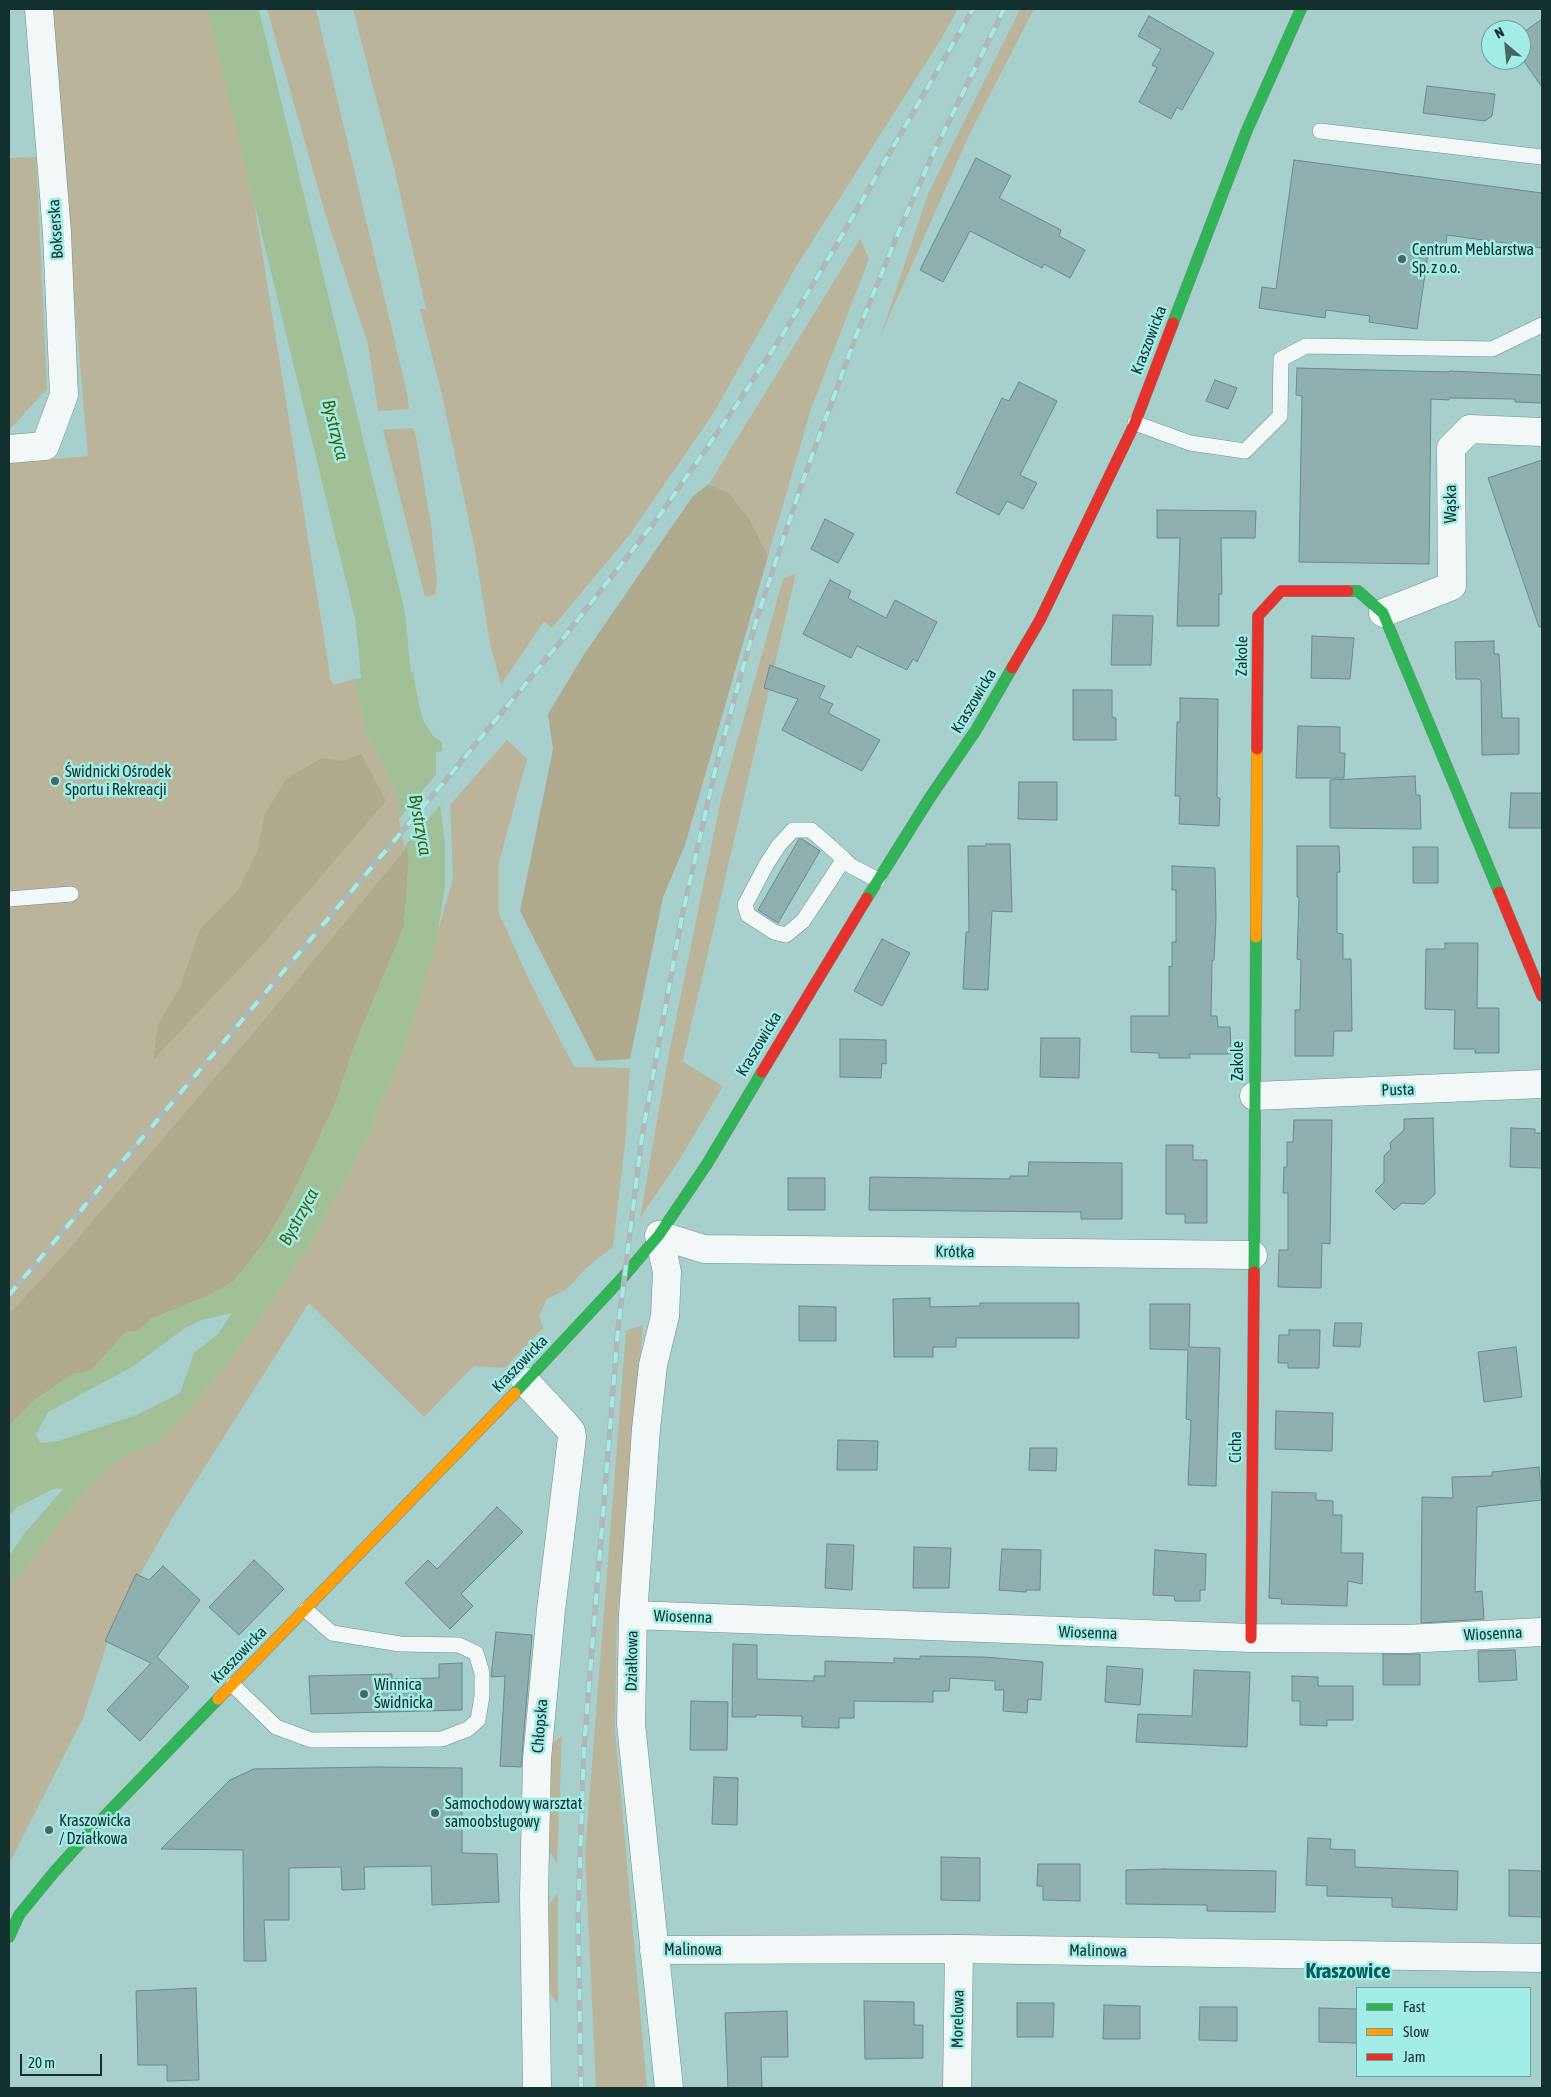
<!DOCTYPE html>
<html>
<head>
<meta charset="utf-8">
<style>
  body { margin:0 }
  #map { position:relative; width:1551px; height:2097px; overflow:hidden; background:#a7cfcc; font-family:"Asap Condensed",sans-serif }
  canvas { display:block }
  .frame { position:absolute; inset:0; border:10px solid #11302e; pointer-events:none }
  .legend { position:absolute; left:1356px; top:1987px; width:175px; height:90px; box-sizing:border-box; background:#a3ede7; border:1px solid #69a19d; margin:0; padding:6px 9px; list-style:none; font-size:15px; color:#11302e }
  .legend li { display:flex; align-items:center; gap:10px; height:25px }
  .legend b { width:25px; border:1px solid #69a19d }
  .north { position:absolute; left:1481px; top:20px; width:50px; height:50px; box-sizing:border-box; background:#a3ede7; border:1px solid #69a19d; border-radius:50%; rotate:332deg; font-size:14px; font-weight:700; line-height:20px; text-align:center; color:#11302e }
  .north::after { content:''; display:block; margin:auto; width:18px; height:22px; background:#466865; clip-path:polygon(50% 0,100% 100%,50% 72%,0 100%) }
  .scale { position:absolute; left:20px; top:2054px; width:82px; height:22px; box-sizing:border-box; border:2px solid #11302e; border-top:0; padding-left:6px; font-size:15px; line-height:18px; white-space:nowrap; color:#11302e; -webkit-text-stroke:4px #a3ede7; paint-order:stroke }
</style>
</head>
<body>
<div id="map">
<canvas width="1551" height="2097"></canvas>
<div class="frame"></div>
<ul class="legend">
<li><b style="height:6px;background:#30b455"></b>Fast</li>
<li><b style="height:6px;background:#ff9f0a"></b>Slow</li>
<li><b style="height:6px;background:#e5322d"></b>Jam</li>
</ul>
<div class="north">N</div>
<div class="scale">20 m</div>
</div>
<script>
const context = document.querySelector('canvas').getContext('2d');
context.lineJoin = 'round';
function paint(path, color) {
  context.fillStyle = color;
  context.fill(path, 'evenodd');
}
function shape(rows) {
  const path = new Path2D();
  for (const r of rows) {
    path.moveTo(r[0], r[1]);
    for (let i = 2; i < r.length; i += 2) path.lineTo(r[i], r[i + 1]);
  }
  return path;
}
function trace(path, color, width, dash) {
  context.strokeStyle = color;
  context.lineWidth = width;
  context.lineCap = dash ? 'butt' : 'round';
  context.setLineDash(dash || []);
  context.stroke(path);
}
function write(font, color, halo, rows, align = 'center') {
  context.font = font + ' "Asap Condensed",sans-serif';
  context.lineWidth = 5;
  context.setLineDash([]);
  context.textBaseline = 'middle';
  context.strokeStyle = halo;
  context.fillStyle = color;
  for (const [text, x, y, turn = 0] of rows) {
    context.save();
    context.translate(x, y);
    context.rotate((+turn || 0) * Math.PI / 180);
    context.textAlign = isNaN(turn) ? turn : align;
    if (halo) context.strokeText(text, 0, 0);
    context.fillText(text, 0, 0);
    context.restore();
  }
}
paint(shape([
  [49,9,210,9,246,152,331,681,334,685,354,679,366,731,396,790,407,847,262,1022,60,1259,9,1314,9,463,88,456],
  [267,9,316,9,407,393,409,409,378,411,368,344,325,213],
  [353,9,958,9,940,41,797,265,713,414,630,534,552,628,544,621,501,685,490,643,474,545,442,395,420,309,426,309,395,172],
  [1020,9,1034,9,970,133,881,335,928,194],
  [36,157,47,389,9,430,9,158],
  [860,239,869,259,811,409,768,556,750,520,730,494,709,484],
  [413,428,416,437,431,524,437,582,435,595,425,597,383,430],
  [796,573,683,1060,680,1060,723,1086,680,1159,640,1218,669,1053,721,799,783,579],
  [507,740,527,759,499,862,499,913,529,980,574,1067,630,1068,626,1135,613,1247,586,1268,567,1289,547,1299,539,1316,543,1328,505,1368,474,1366,424,1417,309,1303,173,1517,116,1616,83,1718,9,1864,9,1585,31,1562,54,1529,85,1491,121,1457,158,1442,191,1408,251,1332,313,1239,374,1126,374,1119,405,1048,453,878,450,805],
  [643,1325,617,1625,615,1729,647,2088,596,2088,585,1852,626,1331],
  [562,1736,557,1864,549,1851,551,1744],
  [558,1893,558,2004,549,1992,548,1906]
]), '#bab59a');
paint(shape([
  [709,484,730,494,750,520,768,556,685,845,663,897,630,1059,596,1061,520,911,553,749,548,714,583,656,693,496],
  [361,754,386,801,261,946,153,1060,158,1025,180,987,200,930,239,889,257,852,265,814,286,779,322,758,342,761],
  [407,847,409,858,404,927,354,1047,334,1107,289,1201,265,1242,233,1282,210,1295,151,1319,139,1331,126,1332,91,1371,73,1374,35,1400,9,1426,9,1314,60,1259,262,1022]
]), '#afaa8e');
paint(shape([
  [413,672,421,717,433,736,442,742,442,751,436,752,436,771,445,844,445,887,436,942,405,1048,374,1119,374,1126,313,1239,251,1332,191,1408,158,1442,121,1457,85,1491,54,1529,31,1562,9,1585,9,1556,24,1534,64,1488,53,1489,16,1508,9,1516,9,1426,35,1400,73,1374,91,1371,126,1332,139,1331,151,1319,210,1295,233,1282,265,1242,289,1201,334,1107,354,1047,404,927,409,858,396,790,366,731,354,679],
  [232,1313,218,1334,194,1353,180,1393,136,1415,58,1441,40,1443,36,1434,48,1412,132,1367,185,1328,202,1320]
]), '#a1c098');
paint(shape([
  [439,771,442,803,404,847,399,819]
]), '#a7cfcc');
trace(shape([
  [233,9,380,615,386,675,403,743]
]), '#a1c098', 50);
const building = shape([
  [1149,16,1214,53,1182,110,1177,107,1171,119,1139,102,1157,68,1152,65,1161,49,1138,36,1149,16],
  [1542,19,1542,87,1521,57,1521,34,1542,19],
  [1427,86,1495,94,1492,116,1485,121,1423,113,1427,86],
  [976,158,1011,176,999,198,1061,230,1059,236,1085,250,1070,278,1044,264,1042,268,970,231,943,282,920,270,976,158],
  [1294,160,1542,193,1542,248,1447,235,1445,250,1429,247,1417,329,1369,322,1370,316,1326,310,1325,318,1259,308,1262,287,1276,289,1294,160],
  [1297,368,1449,372,1449,371,1542,375,1542,403,1515,402,1515,399,1450,398,1449,400,1431,399,1429,564,1299,562,1302,396,1296,395,1297,368],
  [1215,380,1237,388,1228,409,1206,401,1215,380],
  [1019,382,1057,401,1020,475,1037,483,1023,509,1007,501,999,515,956,493,1002,398,1009,401,1019,382],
  [1542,460,1542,627,1539,627,1488,478,1542,460],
  [1157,510,1256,511,1255,538,1221,538,1222,594,1219,594,1219,626,1177,626,1180,538,1157,538,1157,510],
  [825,519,854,534,838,563,811,549,825,519],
  [830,580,851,591,848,598,886,618,895,600,937,622,917,662,913,659,907,670,857,646,851,658,803,634,830,580],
  [1113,615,1153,616,1151,665,1111,665,1113,615],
  [1312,636,1354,638,1350,679,1311,678,1312,636],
  [1494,641,1494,654,1499,654,1502,718,1519,718,1519,754,1482,755,1481,681,1479,679,1456,679,1455,642,1494,641],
  [770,665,825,686,819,698,833,704,828,713,880,740,862,771,782,730,798,699,764,688,770,665],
  [1073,690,1112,690,1112,717,1116,718,1116,740,1073,740,1073,690],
  [1180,698,1218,699,1217,797,1220,798,1219,826,1179,824,1180,796,1175,796,1177,722,1180,722,1180,698],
  [1298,726,1340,727,1340,753,1345,753,1344,778,1296,778,1298,726],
  [1415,776,1416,795,1420,795,1421,829,1330,828,1330,780,1415,776],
  [1019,782,1057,782,1057,820,1018,819,1019,782],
  [1511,793,1542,793,1542,828,1509,828,1511,793],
  [799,839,802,839,820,851,778,923,758,910,799,839],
  [986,844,1010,844,1012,912,992,911,988,990,963,989,966,932,969,932,968,846,986,846,986,844],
  [1297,846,1339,846,1340,872,1337,872,1337,933,1343,934,1343,959,1351,959,1352,1031,1334,1031,1333,1056,1295,1056,1295,1010,1300,1010,1301,960,1297,959,1299,897,1297,897,1297,846],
  [1413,847,1438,847,1438,883,1413,883,1413,847],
  [1172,866,1215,868,1216,919,1214,960,1212,961,1211,1016,1217,1016,1218,1027,1230,1027,1231,1054,1189,1054,1190,1058,1159,1058,1159,1053,1131,1052,1131,1016,1169,1016,1169,966,1172,967,1172,942,1176,942,1176,890,1172,890,1172,866],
  [882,939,910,953,882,1006,854,991,882,939],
  [1445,943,1478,943,1477,1008,1499,1008,1499,1053,1475,1053,1475,1049,1454,1049,1455,1010,1425,1009,1426,949,1445,949,1445,943],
  [1041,1038,1080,1038,1079,1078,1040,1077,1041,1038],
  [840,1039,886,1040,886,1064,882,1063,881,1078,840,1077,840,1039],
  [1433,1118,1435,1194,1424,1204,1402,1203,1394,1210,1375,1191,1384,1182,1384,1156,1391,1149,1390,1143,1404,1130,1404,1119,1433,1118],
  [1294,1120,1332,1120,1330,1244,1322,1243,1321,1288,1278,1287,1279,1250,1288,1250,1288,1193,1283,1193,1284,1167,1287,1167,1287,1142,1293,1142,1294,1120],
  [1511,1128,1535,1129,1535,1133,1542,1133,1542,1168,1510,1167,1511,1128],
  [1166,1145,1193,1145,1193,1160,1207,1160,1207,1223,1185,1223,1185,1214,1166,1214,1166,1145],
  [1029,1162,1122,1163,1122,1219,1081,1219,1081,1212,869,1210,870,1177,1010,1179,1010,1176,1028,1176,1029,1162],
  [788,1178,825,1178,825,1210,788,1210,788,1178],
  [930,1298,930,1307,980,1306,980,1303,1079,1303,1079,1338,956,1338,956,1347,933,1347,933,1357,894,1357,893,1299,930,1298],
  [1150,1304,1190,1304,1189,1347,1220,1348,1216,1486,1188,1485,1191,1420,1186,1419,1188,1350,1150,1349,1150,1304],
  [799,1306,836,1307,836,1341,799,1341,799,1306],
  [1335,1323,1362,1323,1360,1347,1333,1346,1335,1323],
  [1289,1330,1320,1330,1319,1368,1288,1368,1288,1363,1278,1363,1279,1335,1289,1335,1289,1330],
  [1516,1347,1522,1397,1484,1402,1478,1352,1516,1347],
  [1276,1411,1333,1413,1332,1451,1275,1449,1276,1411],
  [838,1440,878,1441,877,1470,837,1470,838,1440],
  [1030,1448,1057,1448,1056,1471,1029,1470,1030,1448],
  [1539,1467,1542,1500,1477,1507,1475,1592,1482,1591,1484,1619,1421,1623,1422,1497,1453,1498,1452,1477,1492,1476,1492,1472,1539,1467],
  [1272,1492,1316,1493,1316,1500,1333,1501,1333,1515,1342,1515,1341,1553,1363,1553,1362,1584,1348,1581,1347,1606,1281,1604,1282,1599,1269,1598,1272,1492],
  [497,1507,523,1532,461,1594,473,1606,450,1629,405,1583,428,1560,437,1569,497,1507],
  [827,1544,854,1545,852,1590,825,1588,827,1544],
  [914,1547,951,1548,949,1588,913,1588,914,1547],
  [1002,1549,1041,1550,1040,1590,1026,1590,1026,1592,999,1590,1002,1549],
  [1155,1550,1206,1554,1205,1590,1200,1590,1200,1601,1175,1601,1174,1596,1153,1595,1155,1550],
  [254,1560,284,1589,239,1635,209,1607,254,1560],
  [163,1566,200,1600,157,1657,189,1687,140,1741,107,1710,151,1663,105,1641,136,1574,149,1580,163,1566],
  [496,1632,532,1635,521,1767,500,1766,505,1676,491,1677,496,1632],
  [733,1644,757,1645,757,1679,814,1681,814,1676,825,1676,825,1661,894,1663,894,1658,920,1659,920,1656,984,1657,1043,1662,1041,1700,1028,1699,1027,1713,1003,1711,1004,1690,995,1690,995,1681,950,1678,949,1691,933,1691,933,1702,854,1701,854,1718,839,1718,839,1728,802,1727,802,1716,756,1715,756,1717,732,1717,733,1644],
  [1515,1650,1517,1680,1479,1682,1478,1651,1515,1650],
  [1383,1654,1420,1654,1420,1685,1383,1685,1383,1654],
  [462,1663,462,1710,311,1714,309,1676,392,1674,392,1679,439,1678,439,1664,462,1663],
  [1107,1666,1143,1669,1140,1705,1105,1702,1107,1666],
  [1194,1670,1250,1672,1247,1747,1136,1742,1138,1714,1192,1716,1194,1670],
  [1292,1676,1318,1677,1318,1686,1353,1686,1353,1720,1327,1720,1327,1726,1300,1725,1300,1701,1292,1701,1292,1676],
  [691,1701,728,1702,727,1750,690,1750,691,1701],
  [377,1767,462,1768,462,1853,497,1854,499,1902,432,1905,431,1866,364,1867,365,1889,342,1890,341,1867,289,1868,289,1920,264,1920,266,1961,244,1961,243,1850,161,1849,230,1780,254,1769,377,1767],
  [714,1777,738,1778,737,1825,712,1824,714,1777],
  [1308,1838,1331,1839,1330,1849,1355,1850,1355,1867,1458,1871,1457,1910,1392,1907,1392,1898,1327,1896,1327,1886,1306,1885,1308,1838],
  [941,1857,980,1858,980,1901,941,1900,941,1857],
  [1038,1864,1080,1864,1080,1901,1043,1900,1043,1886,1037,1886,1038,1864],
  [1164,1869,1276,1871,1275,1912,1207,1911,1207,1905,1126,1904,1126,1870,1164,1869],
  [1509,1870,1542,1871,1542,1917,1509,1916,1509,1870],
  [196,1988,199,2080,167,2081,167,2065,138,2065,136,1991,196,1988],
  [864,2001,914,2002,914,2025,923,2025,923,2058,865,2059,864,2001],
  [1017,2003,1054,2003,1053,2037,1017,2037,1017,2003],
  [1104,2005,1140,2006,1140,2039,1103,2039,1104,2005],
  [1200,2007,1237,2007,1237,2041,1199,2040,1200,2007],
  [1319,2008,1357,2009,1357,2043,1319,2042,1319,2008],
  [787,2011,788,2057,761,2057,762,2088,728,2088,725,2013,787,2011]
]);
paint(building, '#90b0b0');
trace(building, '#698a8b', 1);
const lane = shape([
  [1320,131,1542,157],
  [1135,423,1190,443,1245,451,1280,416,1281,359,1306,346,1492,349,1542,325],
  [844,859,803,921,786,935,774,932,748,915,745,905,766,865,779,845,793,830,811,830,844,859,851,866,878,880],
  [9,899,71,894],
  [233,1685,276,1727,311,1740,442,1739,468,1729,478,1720,482,1696,482,1673,476,1653,459,1645,400,1644,332,1633,306,1610]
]);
const street = shape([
  [9,449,45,446,64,395,57,233,39,9],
  [1383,613,1452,586,1451,448,1470,429,1542,432],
  [1254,1096,1542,1084],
  [526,1382,565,1424,571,1431,572,1437,551,1610,537,1759,534,1896,537,2088],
  [633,1615,1251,1638,1406,1639,1542,1632],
  [654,1950,959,1949,1542,1958],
  [669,2088,631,1724,633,1615,646,1429,653,1365,665,1316,667,1272,659,1235,704,1249,1253,1255],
  [957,2088,959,1949]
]);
const fast = shape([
  [1173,323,1247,130,1301,9],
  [1348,591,1358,591,1383,613,1499,892],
  [867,898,929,799,976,730,1012,668],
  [1254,1272,1256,937],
  [515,1393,624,1276,659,1235,707,1164,762,1072],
  [9,1937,19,1915,55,1871,102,1819,218,1699]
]);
const slow = shape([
  [1256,937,1257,749],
  [218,1699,515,1393]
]);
const jam = shape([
  [1012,668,1040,620,1135,423,1173,323],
  [1257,749,1258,616,1281,591,1348,591],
  [1499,892,1542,996],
  [762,1072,867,898],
  [1251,1638,1254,1272]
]);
trace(lane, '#6f908e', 16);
trace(street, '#6f908e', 29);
trace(fast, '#6f908e', 12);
trace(slow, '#6f908e', 12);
trace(jam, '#6f908e', 12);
trace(lane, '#f2f8f7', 15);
trace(street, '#f2f8f7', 28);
trace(fast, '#30b455', 11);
trace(slow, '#ff9f0a', 11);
trace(jam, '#e5322d', 11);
const rail = shape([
  [9,1295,455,769,561,641,657,519,736,406,783,334,834,249,973,9],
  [581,2088,578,1918,584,1748,618,1329,642,1136,682,916,715,771,733,704,756,621,802,483,856,336,897,236,931,158,1004,9]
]);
trace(rail, '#adb8b7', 5.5);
trace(rail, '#a3ede7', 4, [11]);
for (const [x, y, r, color] of [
  [1402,259,5,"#466865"],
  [55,781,5,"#466865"],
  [364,1694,5,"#466865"],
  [435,1813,5,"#466865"],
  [49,1830,5,"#466865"]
]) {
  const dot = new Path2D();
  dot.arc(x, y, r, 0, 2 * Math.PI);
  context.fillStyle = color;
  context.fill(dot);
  trace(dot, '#a3ede7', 2);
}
write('16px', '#11302e', '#a3ede7', [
  ["Bokserska",56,229,-94],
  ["Kraszowicka",1149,340,-69],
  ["Wąska",1451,504,-90],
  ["Zakole",1242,656,-89],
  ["Kraszowicka",974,701,-59],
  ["Kraszowicka",759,1044,-59],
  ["Zakole",1238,1061,-90],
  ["Pusta",1398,1090,-2],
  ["Krótka",955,1252,1],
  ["Kraszowicka",520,1364,-46],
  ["Cicha",1236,1447,-90],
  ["Wiosenna",683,1617,2],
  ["Wiosenna",1088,1633,2],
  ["Wiosenna",1493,1634,-3],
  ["Kraszowicka",239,1655,-46],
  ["Działkowa",632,1661,-89],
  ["Chłopska",540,1726,-85],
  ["Malinowa",693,1950],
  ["Malinowa",1098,1951,1],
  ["Morelowa",958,2019,-89]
]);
write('16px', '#11302e', '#a3ede7', [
  ["Centrum Meblarstwa",1412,250],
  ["Sp. z o.o.",1412,268],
  ["Świdnicki Ośrodek",65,772],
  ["Sportu i Rekreacji",65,790],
  ["Winnica",374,1685],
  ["Świdnicka",374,1703],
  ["Samochodowy warsztat",445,1804],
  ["samoobsługowy",445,1822],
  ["Kraszowicka",59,1821],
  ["/ Działkowa",59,1839]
], 'left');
write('italic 18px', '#3f5e0c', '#a3ede7', [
  ["Bystrzyca",335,430,76],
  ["Bystrzyca",420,825,80],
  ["Bystrzyca",299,1217,-61]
]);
write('bold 21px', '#055e5a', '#a3ede7', [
  ["Kraszowice",1348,1971]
]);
</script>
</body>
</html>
